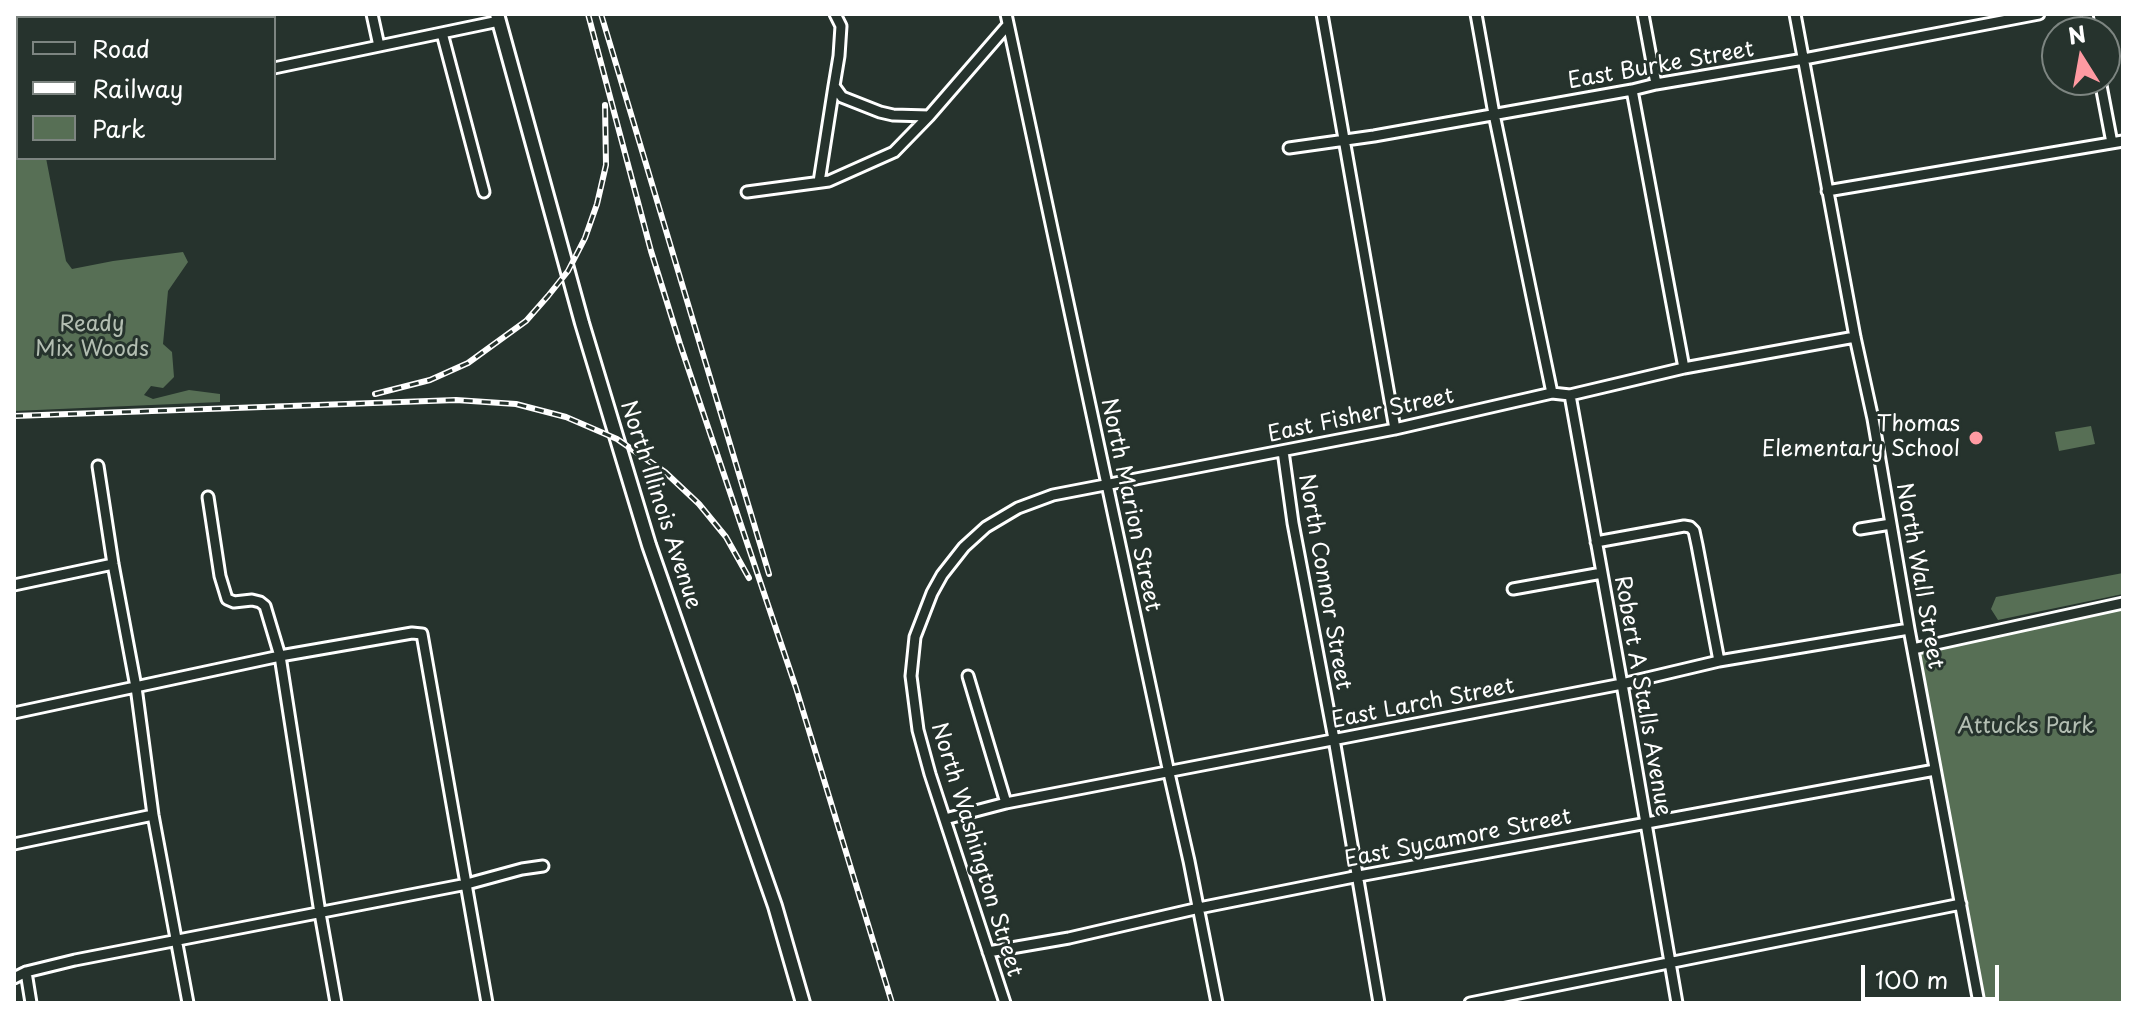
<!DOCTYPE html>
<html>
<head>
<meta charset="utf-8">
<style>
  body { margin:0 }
  #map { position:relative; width:2137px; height:1017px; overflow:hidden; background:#26332d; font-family:"Playpen Sans",sans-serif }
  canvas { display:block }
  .frame { position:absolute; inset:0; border:16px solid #fff; pointer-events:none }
  .legend { position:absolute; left:16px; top:16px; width:260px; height:144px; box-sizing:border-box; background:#26332d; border:2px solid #7d8581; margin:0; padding:10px 14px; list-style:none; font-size:24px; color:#fff }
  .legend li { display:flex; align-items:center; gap:16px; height:40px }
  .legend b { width:40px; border:2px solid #7d8581 }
  .north { position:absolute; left:2041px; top:16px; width:80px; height:80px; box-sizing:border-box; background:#26332d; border:2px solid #7d8581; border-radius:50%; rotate:349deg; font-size:22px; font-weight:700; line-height:32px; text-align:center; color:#fff }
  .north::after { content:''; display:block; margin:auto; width:28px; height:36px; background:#ff9aa2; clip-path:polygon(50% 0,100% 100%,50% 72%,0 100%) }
  .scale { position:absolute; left:1861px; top:965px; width:138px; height:36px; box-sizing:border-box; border:4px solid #fff; border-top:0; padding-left:10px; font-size:24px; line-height:28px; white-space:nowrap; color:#fff; -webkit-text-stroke:6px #26332d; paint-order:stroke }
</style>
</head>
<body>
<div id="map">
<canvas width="2137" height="1017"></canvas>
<div class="frame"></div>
<ul class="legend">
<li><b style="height:10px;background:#26332d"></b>Road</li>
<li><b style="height:10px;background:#fff"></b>Railway</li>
<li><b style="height:22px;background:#576f55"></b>Park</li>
</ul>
<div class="north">N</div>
<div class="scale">100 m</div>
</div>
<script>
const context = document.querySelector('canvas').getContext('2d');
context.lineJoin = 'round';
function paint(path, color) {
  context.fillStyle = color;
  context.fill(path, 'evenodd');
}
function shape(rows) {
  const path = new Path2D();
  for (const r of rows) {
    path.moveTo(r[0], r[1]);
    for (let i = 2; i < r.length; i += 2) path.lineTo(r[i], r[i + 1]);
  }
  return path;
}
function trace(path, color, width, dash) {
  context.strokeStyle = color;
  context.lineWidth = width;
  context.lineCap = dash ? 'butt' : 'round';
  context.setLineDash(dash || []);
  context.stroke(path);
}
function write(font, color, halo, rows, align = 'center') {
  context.font = font + ' "Playpen Sans",sans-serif';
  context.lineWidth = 6;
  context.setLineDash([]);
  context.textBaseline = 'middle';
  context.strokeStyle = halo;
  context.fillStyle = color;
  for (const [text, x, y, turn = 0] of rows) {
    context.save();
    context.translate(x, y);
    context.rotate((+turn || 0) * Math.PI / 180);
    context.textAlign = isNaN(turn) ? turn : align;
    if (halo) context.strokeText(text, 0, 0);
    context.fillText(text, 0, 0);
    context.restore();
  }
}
paint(shape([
  [18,128,18,158,46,158,66,261,72,269,113,261,183,252,188,262,168,291,163,344,172,352,174,377,163,388,151,386,144,395,153,399,189,390,220,394,220,402,14,411,14,129],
  [2091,426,2095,444,2059,451,2055,432],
  [2123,573,2123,594,1998,620,1991,609,1996,597],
  [2123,603,2123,1003,1977,1003,1913,649]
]), '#576f55');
const minor = shape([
  [372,14,379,46],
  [835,14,841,26,839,56,834,86,842,97,880,112,893,115,929,116],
  [1006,14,1169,773,1189,861,1217,1003],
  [1322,14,1395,429],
  [1476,14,1494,114,1552,393],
  [1643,14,1656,84],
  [1795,14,1855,337,1873,419,1909,629,1979,1003],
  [2087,14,2090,32],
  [229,18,249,14],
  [442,33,484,192],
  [14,61,18,61],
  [274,68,499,21],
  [2100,80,2112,143],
  [1632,90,1684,368],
  [14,122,18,122],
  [1289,148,1374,136,1632,90,1656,84,1804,59,2039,14],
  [819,182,834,86],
  [1827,191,2123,141],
  [747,192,829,181,894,152,929,116,1007,26],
  [1570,395,1622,684,1677,1003],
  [1283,451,1293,523,1334,739,1379,1003],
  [98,466,113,564,136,687,153,815,188,1003],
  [208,497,220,576,227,599,234,602,252,600,260,602,265,606,280,656,320,913,336,1003],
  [1860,529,1891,524],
  [1596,542,1684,526,1690,527,1694,531,1697,545,1719,661],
  [14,585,113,564],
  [1513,589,1602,573],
  [1913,649,2123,603],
  [968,676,1006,803],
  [14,713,280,656,412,633,422,634,487,1003],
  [945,819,1006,803,1622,684,1719,661,1909,629],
  [14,844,153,815],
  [988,952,1069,938,1199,908,1359,876,1935,770],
  [26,972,31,1003],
  [14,978,26,972,75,960,467,884,522,869,543,866],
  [1005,1003,930,774,918,730,911,676,915,637,932,593,942,575,964,547,986,527,1018,508,1053,495,1395,429,1552,393,1570,395,1684,368,1855,337],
  [1470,1003,1961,904]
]);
const major = shape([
  [497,14,582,323,649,545,775,906,803,1003]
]);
trace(minor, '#fff', 15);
trace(major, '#fff', 18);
trace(minor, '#26332d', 9);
trace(major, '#26332d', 12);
const rail = shape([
  [588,14,651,251,680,344,796,688,892,1003],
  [601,14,769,574],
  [375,394,430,380,468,363,526,321,548,296,568,271,585,238,597,204,606,165,605,105],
  [14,416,456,400,516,404,566,417,617,439,665,472,699,504,726,537,749,578]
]);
trace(rail, '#fff', 6);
trace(rail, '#26332d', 3, [9]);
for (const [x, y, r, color] of [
  [1976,438,8,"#ff9aa2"]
]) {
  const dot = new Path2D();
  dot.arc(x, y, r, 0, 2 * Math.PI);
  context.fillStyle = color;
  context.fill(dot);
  trace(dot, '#26332d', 3);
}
write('22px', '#fff', '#26332d', [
  ["East Burke Street",1661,66,-10],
  ["East Fisher Street",1361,416,-12],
  ["North Illinois Avenue",660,505,72],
  ["North Marion Street",1130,505,78],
  ["North Wall Street",1919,576,80],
  ["North Connor Street",1324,582,80],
  ["Robert A Stalls Avenue",1642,696,80],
  ["East Larch Street",1423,704,-11],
  ["East Sycamore Street",1458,839,-11],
  ["North Washington Street",976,850,73]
]);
write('22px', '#b3beb2', '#26332d', [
  ["Ready",92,325],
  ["Mix Woods",92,350],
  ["Attucks Park",2026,727]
]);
write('22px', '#fff', '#26332d', [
  ["Thomas",1960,425],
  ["Elementary School",1960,450]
], 'right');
</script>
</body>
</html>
